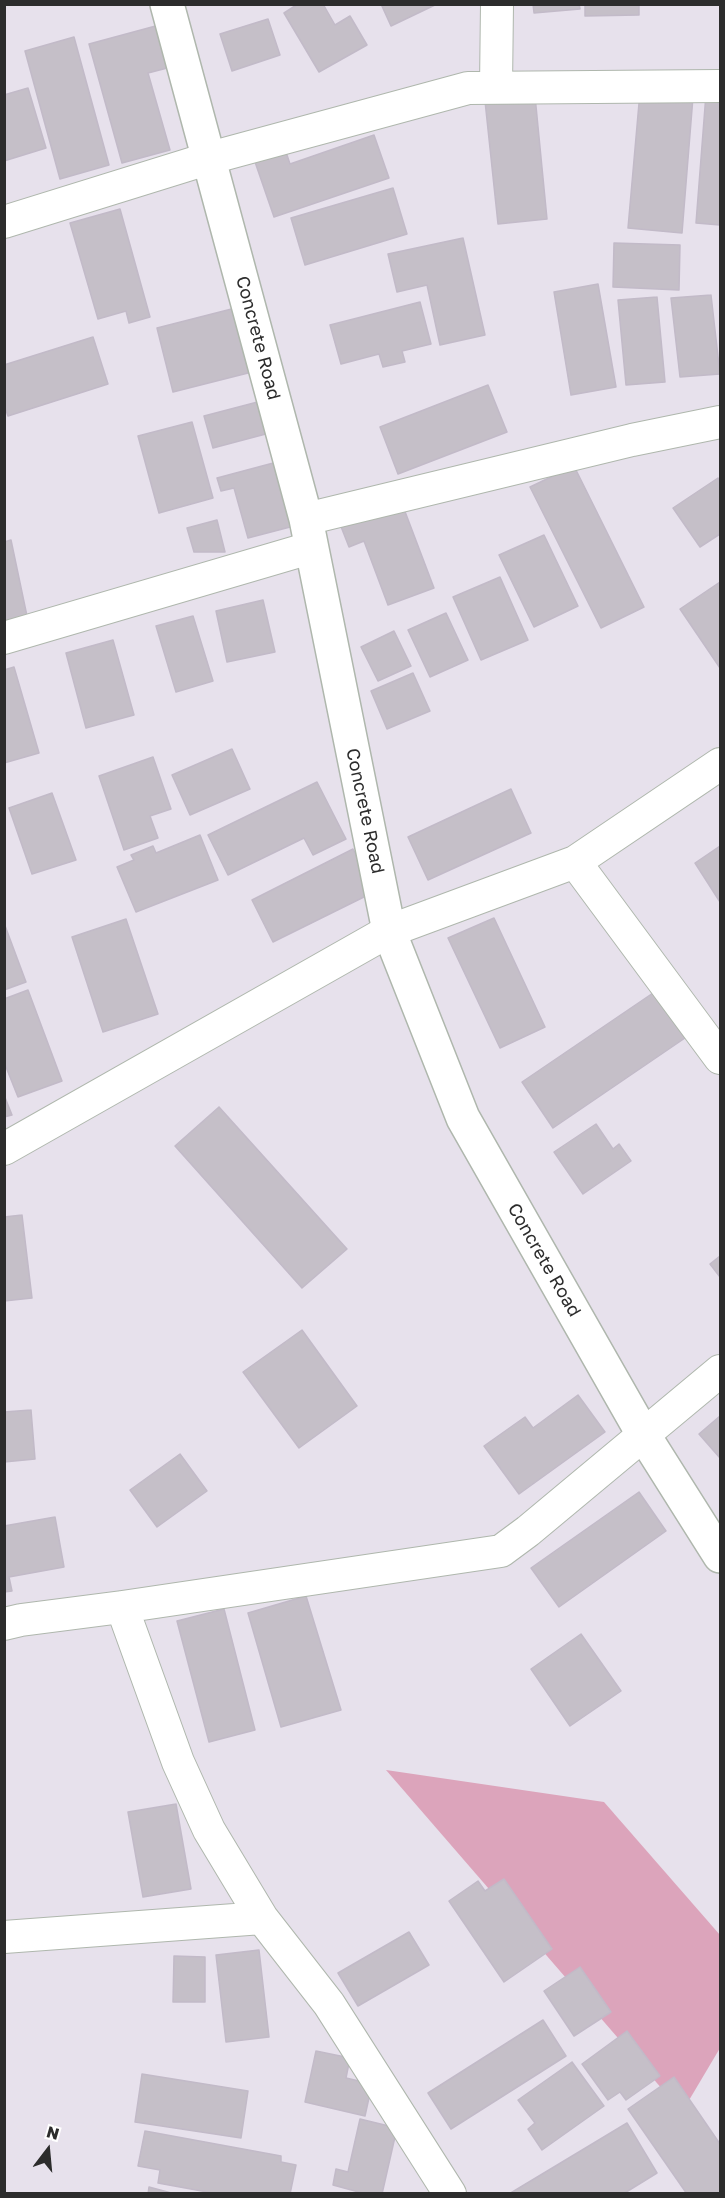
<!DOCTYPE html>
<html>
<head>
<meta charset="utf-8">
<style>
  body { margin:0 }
  #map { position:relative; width:725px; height:2198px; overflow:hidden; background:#e7e1ec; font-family:"Golos Text",sans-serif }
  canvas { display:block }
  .frame { position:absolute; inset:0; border:6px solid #2c2c2c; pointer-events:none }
  .north { position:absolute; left:18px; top:2120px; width:60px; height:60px; -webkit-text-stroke:4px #fff; paint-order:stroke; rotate:16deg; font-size:16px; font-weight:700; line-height:24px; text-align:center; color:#2c2c2c }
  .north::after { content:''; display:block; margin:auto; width:21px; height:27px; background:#2c2c2c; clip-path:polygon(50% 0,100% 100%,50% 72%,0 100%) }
</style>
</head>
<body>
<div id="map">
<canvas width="725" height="2198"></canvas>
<div class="frame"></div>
<div class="north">N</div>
</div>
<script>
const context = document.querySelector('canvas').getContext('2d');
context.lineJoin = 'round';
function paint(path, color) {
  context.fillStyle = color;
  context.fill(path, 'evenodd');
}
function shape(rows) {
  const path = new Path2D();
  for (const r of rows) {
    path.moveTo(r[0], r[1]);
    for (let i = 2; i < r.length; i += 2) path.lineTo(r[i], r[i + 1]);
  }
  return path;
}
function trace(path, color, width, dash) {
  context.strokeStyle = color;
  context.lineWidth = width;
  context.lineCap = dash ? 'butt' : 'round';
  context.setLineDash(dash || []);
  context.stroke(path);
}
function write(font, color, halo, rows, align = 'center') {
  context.font = font + ' "Golos Text",sans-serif';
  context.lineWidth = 5;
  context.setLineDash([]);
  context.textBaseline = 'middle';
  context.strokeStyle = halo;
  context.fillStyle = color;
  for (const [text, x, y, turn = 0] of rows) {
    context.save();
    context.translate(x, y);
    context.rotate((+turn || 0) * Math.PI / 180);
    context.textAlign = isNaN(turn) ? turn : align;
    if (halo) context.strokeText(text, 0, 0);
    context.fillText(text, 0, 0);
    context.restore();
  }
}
paint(shape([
  [386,1770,604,1802,720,1935,720,2048,682,2112]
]), '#dca4bb');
const building = shape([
  [298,4,323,4,335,25,350,16,367,45,319,72,284,13,298,4],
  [381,4,437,4,391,26,381,4],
  [533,4,579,4,580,9,534,13,533,4],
  [585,4,639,4,639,15,585,16,585,4],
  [268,19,280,55,232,71,220,34,268,19],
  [163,24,175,66,148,73,170,150,122,163,89,44,163,24],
  [74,37,109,165,60,179,25,51,74,37],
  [28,88,46,148,4,161,4,95,28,88],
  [640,92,693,97,682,233,628,228,640,92],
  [706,94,720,95,720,225,696,223,706,94],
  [535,96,547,219,498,224,485,101,535,96],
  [374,135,389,178,274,217,254,159,285,149,290,164,374,135],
  [393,188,407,234,305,265,291,218,393,188],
  [120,209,150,317,129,323,126,311,98,319,70,223,120,209],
  [463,238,485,335,440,345,427,285,397,292,388,254,463,238],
  [614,243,680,245,679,290,613,287,614,243],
  [598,284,616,387,571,395,554,292,598,284],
  [711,295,720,374,680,377,671,298,711,295],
  [657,297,665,382,626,385,618,300,657,297],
  [420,302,431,344,402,351,405,362,383,367,379,354,341,364,330,325,420,302],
  [255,303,252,372,173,392,157,328,255,303],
  [93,337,108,384,8,416,4,405,4,365,93,337],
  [488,385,507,432,398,474,380,427,488,385],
  [269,399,277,431,213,448,204,416,269,399],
  [192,422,213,498,159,513,138,436,192,422],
  [277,462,294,526,248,538,234,488,221,491,217,478,277,462],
  [574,466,644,607,601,628,530,487,574,466],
  [718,478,720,481,720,534,700,547,673,508,718,478],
  [401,501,434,588,388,605,364,541,349,547,340,524,401,501],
  [217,520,225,552,194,552,187,528,217,520],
  [544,535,578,606,534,627,499,555,544,535],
  [11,540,27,616,4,621,4,542,11,540],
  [500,577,528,640,481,660,453,597,500,577],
  [720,582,720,668,680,609,720,582],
  [263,600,275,652,227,662,216,611,263,600],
  [446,613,468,660,430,677,408,630,446,613],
  [193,616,213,681,176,692,156,626,193,616],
  [394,631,411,666,378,681,361,647,394,631],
  [113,640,134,715,86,728,66,653,113,640],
  [14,667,39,753,4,763,4,670,14,667],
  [413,673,430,711,387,729,371,691,413,673],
  [232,749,250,789,190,815,172,775,232,749],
  [153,757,171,809,150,816,158,838,124,850,99,776,153,757],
  [317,782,346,839,313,855,304,838,228,875,208,835,317,782],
  [511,789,531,833,428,880,408,837,511,789],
  [52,793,76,860,32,874,9,808,52,793],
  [200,835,218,880,136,912,117,867,134,860,131,855,153,846,156,853,200,835],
  [720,846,720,902,695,863,720,846],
  [353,849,374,892,273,942,252,900,353,849],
  [494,918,545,1027,500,1048,448,938,494,918],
  [126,919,158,1014,103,1032,72,937,126,919],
  [4,923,26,982,4,990,4,923],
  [28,990,62,1081,18,1097,4,1062,4,999,28,990],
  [653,993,685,1038,553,1128,522,1082,653,993],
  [4,1095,12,1115,4,1117,4,1095],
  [219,1107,347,1249,302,1288,175,1146,219,1107],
  [596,1124,613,1149,619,1144,631,1161,583,1194,554,1152,596,1124],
  [22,1215,32,1298,4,1301,4,1217,22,1215],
  [720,1256,720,1277,710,1264,720,1256],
  [302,1330,357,1406,299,1448,243,1372,302,1330],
  [578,1395,605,1432,519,1494,484,1446,525,1417,533,1428,578,1395],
  [31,1410,35,1459,4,1462,4,1412,31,1410],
  [720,1416,720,1458,699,1434,720,1416],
  [180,1454,207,1491,157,1527,130,1490,180,1454],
  [639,1492,666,1531,559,1607,531,1568,639,1492],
  [55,1517,64,1567,9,1577,12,1591,4,1592,4,1526,55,1517],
  [306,1596,341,1710,281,1727,248,1613,306,1596],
  [224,1609,255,1730,209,1742,177,1621,224,1609],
  [581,1634,621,1691,570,1726,531,1669,581,1634],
  [176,1804,191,1889,143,1897,128,1812,176,1804],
  [504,1879,552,1949,504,1982,449,1901,478,1881,485,1891,504,1879],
  [409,1932,429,1965,358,2006,338,1973,409,1932],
  [259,1950,269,2037,226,2042,216,1955,259,1950],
  [174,1956,205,1957,205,2002,173,2002,174,1956],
  [580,1967,611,2012,574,2036,544,1991,580,1967],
  [543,2020,566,2056,451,2129,428,2093,543,2020],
  [627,2031,660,2076,626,2100,620,2092,608,2100,582,2064,627,2031],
  [316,2051,350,2058,346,2078,372,2084,365,2116,305,2102,316,2051],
  [572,2062,604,2106,542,2150,528,2129,535,2123,518,2100,572,2062],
  [142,2074,248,2091,241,2138,135,2122,142,2074],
  [674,2077,720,2144,720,2194,687,2194,628,2109,674,2077],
  [360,2119,397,2128,382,2194,366,2194,333,2185,336,2169,348,2172,360,2119],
  [627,2123,657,2173,623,2194,509,2194,627,2123],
  [145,2131,281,2156,281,2162,296,2165,290,2194,218,2194,158,2183,160,2170,138,2166,145,2131],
  [149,2187,175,2194,148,2194,149,2187]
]);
paint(building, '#c5bfc8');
trace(building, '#c2bac8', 1.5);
const street = shape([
  [496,87,497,4],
  [4,222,210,158,468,88,720,86],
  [306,519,632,440,720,422],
  [4,638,310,548],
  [575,862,720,1058],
  [4,1149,389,931,575,862,720,764],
  [122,1607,178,1762,209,1830,262,1918],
  [4,1624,21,1620,122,1607,501,1551,528,1531,720,1371],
  [4,1937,262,1918,329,2004,450,2194]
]);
const secondary = shape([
  [167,4,306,519,389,931,463,1118,643,1434,720,1556]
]);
trace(street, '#afb7ad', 34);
trace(secondary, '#afb7ad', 36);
trace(street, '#fff', 32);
trace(secondary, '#fff', 33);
write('18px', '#2c2c2c', '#fff', [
  ["Concrete Road",258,338,75],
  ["Concrete Road",365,811,78],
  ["Concrete Road",544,1260,60]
]);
</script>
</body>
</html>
